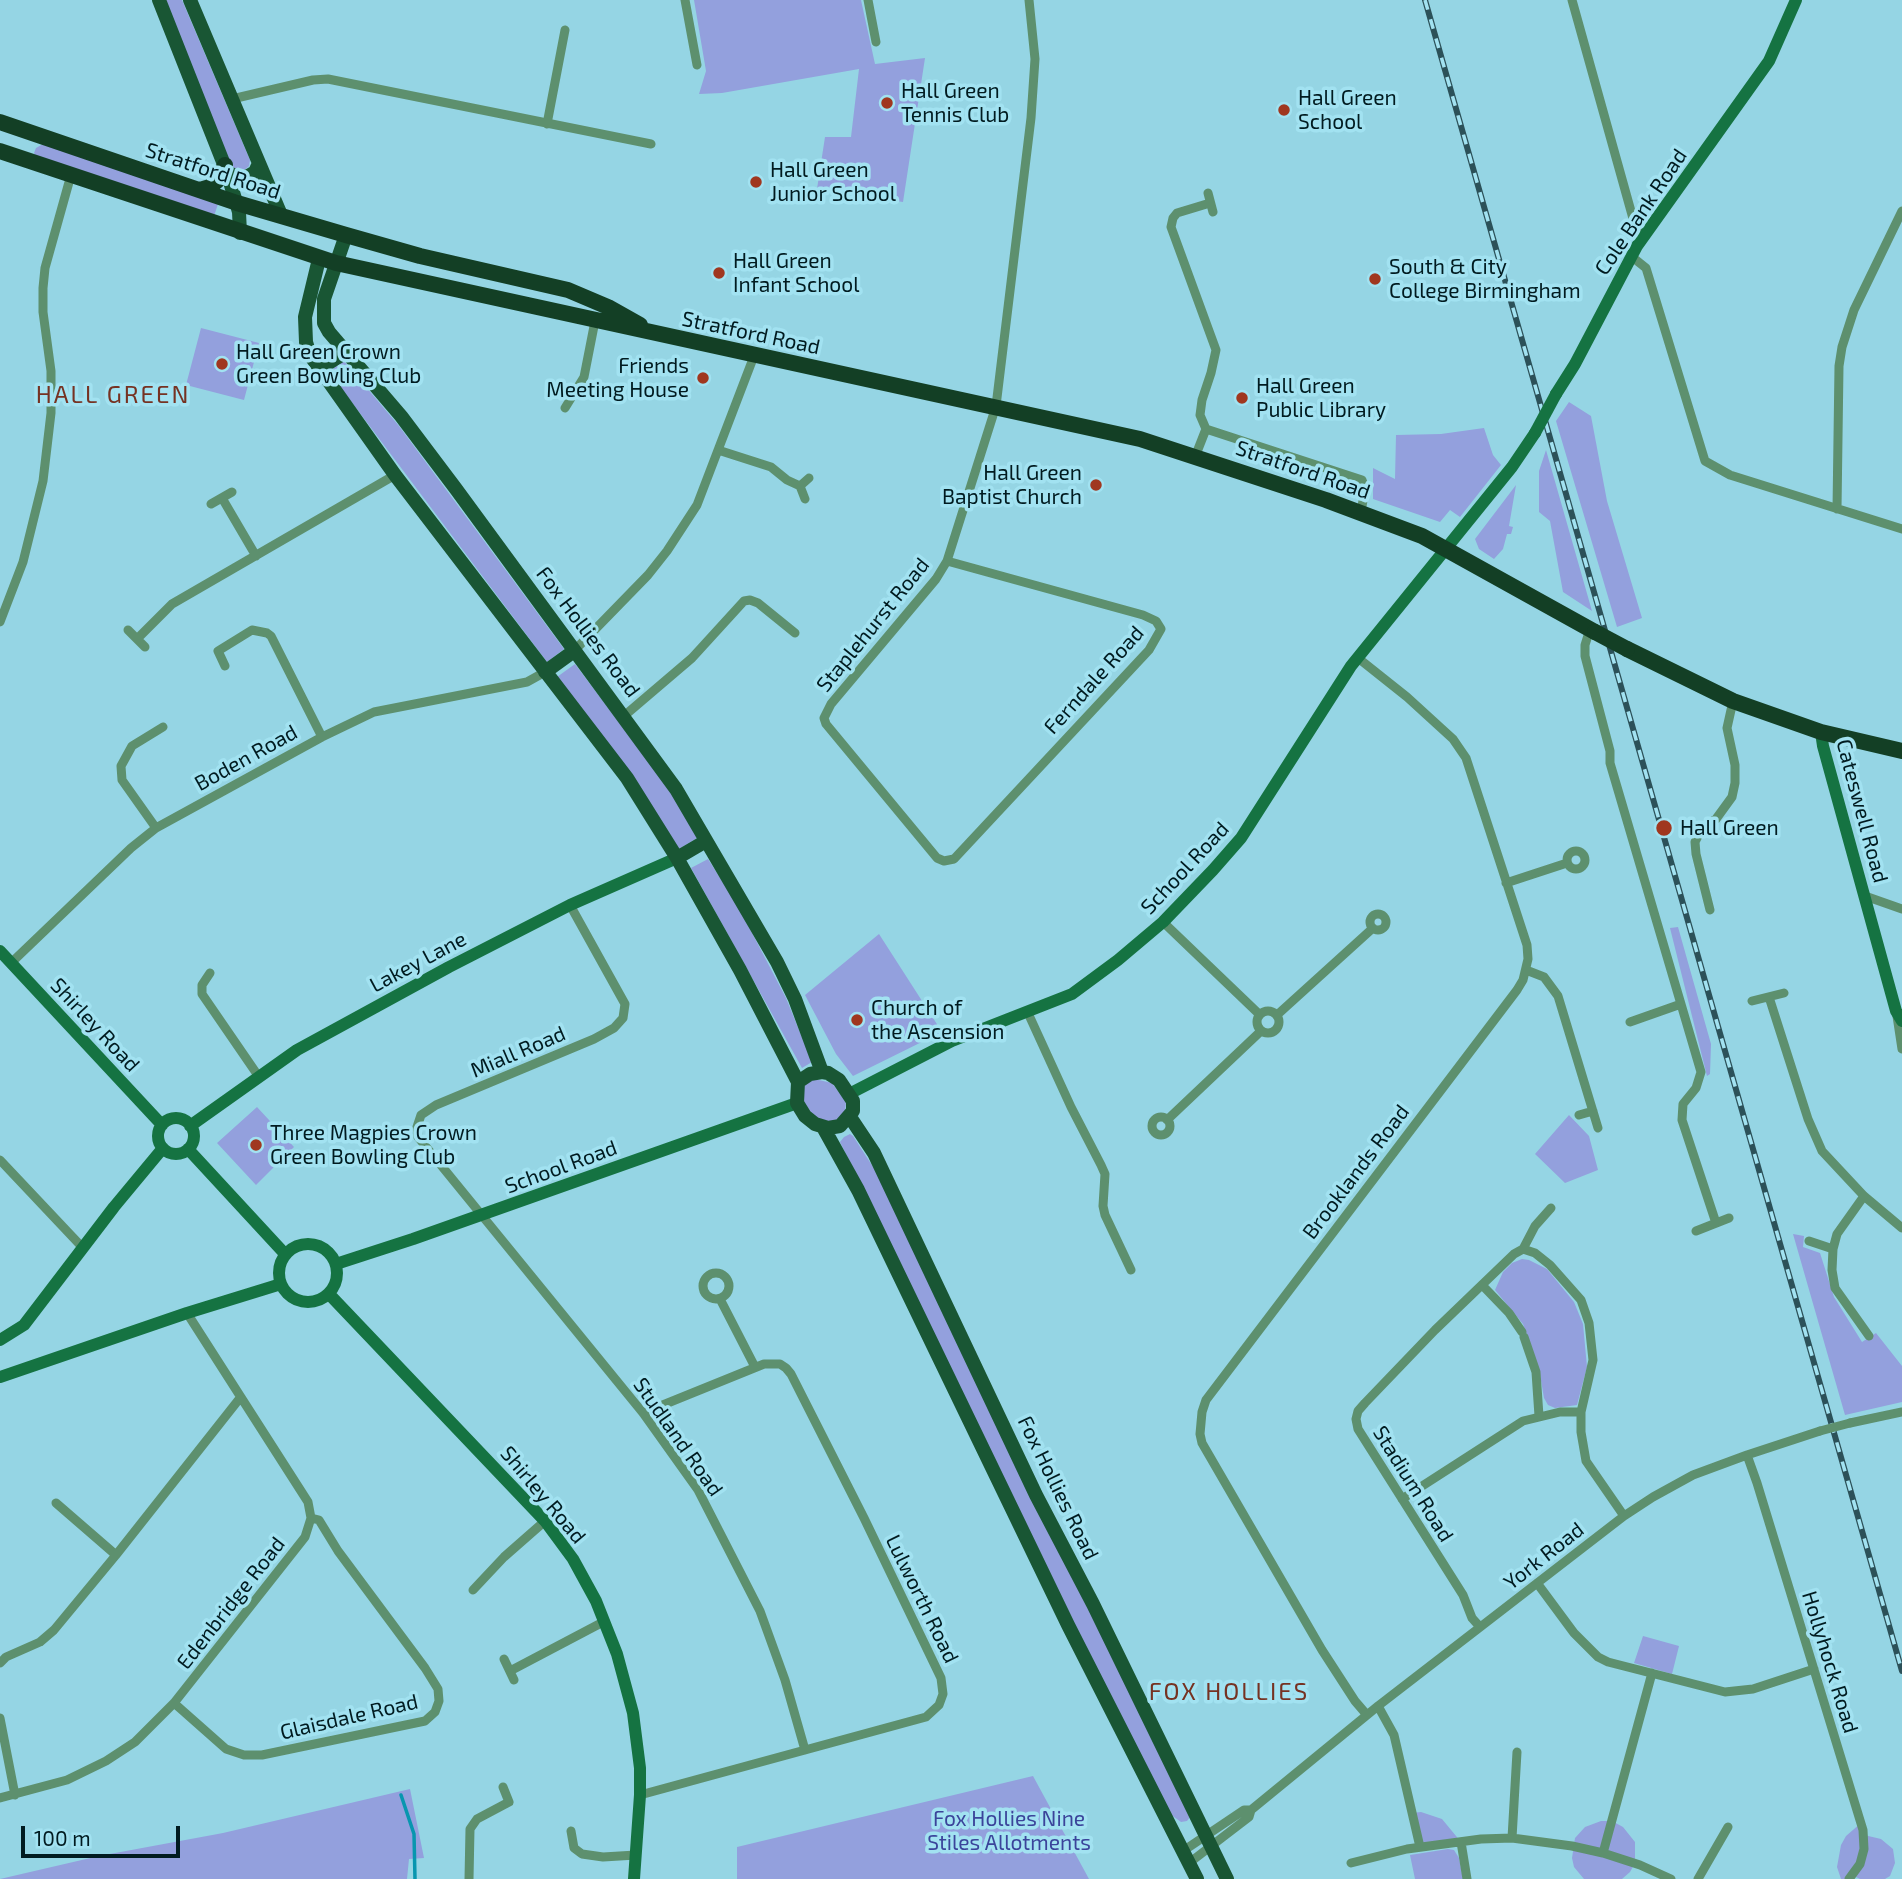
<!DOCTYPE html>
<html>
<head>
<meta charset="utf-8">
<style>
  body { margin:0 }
  #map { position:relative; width:1902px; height:1879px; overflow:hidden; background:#95d5e4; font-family:"Exo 2",sans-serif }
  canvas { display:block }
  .scale { position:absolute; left:21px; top:1826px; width:159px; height:32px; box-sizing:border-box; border:4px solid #011b20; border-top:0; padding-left:9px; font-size:21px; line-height:24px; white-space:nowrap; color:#011b20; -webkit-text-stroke:5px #a2e2f1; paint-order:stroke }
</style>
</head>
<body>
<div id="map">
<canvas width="1902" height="1879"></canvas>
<div class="scale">100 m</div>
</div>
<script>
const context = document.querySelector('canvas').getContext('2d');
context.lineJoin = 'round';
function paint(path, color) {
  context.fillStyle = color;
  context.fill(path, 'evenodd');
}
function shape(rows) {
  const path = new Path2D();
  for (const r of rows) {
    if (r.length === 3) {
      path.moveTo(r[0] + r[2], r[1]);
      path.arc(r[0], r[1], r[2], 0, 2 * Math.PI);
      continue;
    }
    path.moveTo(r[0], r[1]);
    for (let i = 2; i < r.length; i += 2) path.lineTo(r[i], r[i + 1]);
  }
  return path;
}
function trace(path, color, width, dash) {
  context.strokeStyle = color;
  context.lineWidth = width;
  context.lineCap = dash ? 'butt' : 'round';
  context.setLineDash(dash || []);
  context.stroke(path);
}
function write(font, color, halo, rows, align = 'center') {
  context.font = font + ' "Exo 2",sans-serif';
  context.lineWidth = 7;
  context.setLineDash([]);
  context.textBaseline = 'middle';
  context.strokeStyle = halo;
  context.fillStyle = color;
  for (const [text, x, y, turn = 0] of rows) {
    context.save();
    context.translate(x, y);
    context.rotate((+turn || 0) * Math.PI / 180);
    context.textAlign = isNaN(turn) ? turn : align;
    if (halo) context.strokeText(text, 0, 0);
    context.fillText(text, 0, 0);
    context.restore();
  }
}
paint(shape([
  [163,0,182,0,250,160,249,166,242,172,233,170],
  [694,0,861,0,875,64,925,58,903,202,817,189,825,137,851,137,859,69,722,93,699,94,706,71],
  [43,144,218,204,214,216,36,157,34,153,36,148],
  [201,328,259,343,244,400,186,385],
  [344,361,399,426,564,649,547,662,329,372],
  [1569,402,1591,416,1607,501,1642,618,1617,627,1556,421],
  [1484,428,1493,455,1501,465,1460,517,1450,510,1440,522,1373,499,1373,468,1395,479,1396,435,1441,434],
  [1546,450,1592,611,1563,592,1550,521,1539,512,1539,471],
  [1516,485,1509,526,1513,527,1511,534,1507,534,1503,549,1494,559,1479,549,1475,539],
  [575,664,672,793,697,838,679,849,557,677],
  [708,859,738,906,786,998,812,1062,802,1068,691,868],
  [1678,927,1711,1044,1710,1074,1707,1076,1670,928],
  [879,934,942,1032,853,1076,836,1054,805,995],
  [810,1078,832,1083,846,1102,845,1111,837,1121,828,1122,814,1118,801,1100,802,1084],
  [257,1107,294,1147,256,1185,217,1143],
  [1569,1115,1589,1136,1598,1170,1565,1183,1535,1154],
  [850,1134,853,1136,877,1173,1190,1817,1187,1821,1181,1822,1170,1814,1107,1690,840,1142,844,1137],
  [1793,1234,1804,1236,1803,1247,1820,1253,1834,1297,1862,1342,1876,1333,1902,1366,1902,1402,1845,1415],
  [1522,1259,1529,1260,1547,1269,1574,1302,1583,1324,1587,1367,1577,1405,1555,1408,1548,1405,1544,1398,1539,1369,1523,1324,1495,1290,1503,1272,1512,1263],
  [1643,1636,1679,1646,1672,1674,1634,1663],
  [1033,1776,1089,1879,737,1879,737,1847],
  [410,1789,424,1858,409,1859,407,1879,0,1879,99,1856,223,1833],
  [1421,1812,1442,1819,1461,1842,1420,1847,1412,1813],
  [1601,1821,1612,1821,1623,1827,1635,1842,1635,1863,1630,1872,1622,1879,1584,1879,1574,1867,1572,1858,1575,1838,1585,1827],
  [1861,1823,1864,1835,1881,1839,1893,1849,1895,1863,1890,1876,1885,1879,1860,1879,1852,1875,1849,1879,1841,1879,1837,1867,1841,1845,1846,1836],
  [1448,1849,1454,1850,1459,1858,1463,1879,1415,1879,1410,1855]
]), '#93a0dd');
trace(shape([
  [401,1795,414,1834,415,1879]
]), '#0896af', 3.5);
trace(shape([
  [685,0,697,65],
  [868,0,876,42],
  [1572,0,1634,222,1645,233],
  [232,99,313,80,328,79,651,144],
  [547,124,565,30],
  [1208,193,1213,212],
  [1631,256,1646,268,1705,461,1730,475,1902,529],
  [565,408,584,377,595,321],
  [1206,429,1362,480,1365,489,1361,512],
  [718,450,771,467,787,480,800,486],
  [1195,457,1206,429,1200,415,1202,400,1211,373,1216,350,1171,227,1173,218,1177,213,1210,203],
  [222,498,256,556],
  [805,499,800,486,809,478],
  [211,504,232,492],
  [1837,509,1839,366,1842,347,1854,310,1902,211],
  [947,561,1143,615,1156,621,1161,629,1149,650,954,859,944,861,937,858,826,724,824,718,831,704,936,579,947,561,996,406,1031,118,1035,59,1029,0],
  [0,622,23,562,43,481,51,413,51,371,43,312,43,288,45,268,71,175],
  [1590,629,1585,645,1585,656,1610,751,1610,763,1701,1072,1696,1088,1683,1104,1682,1120,1716,1223],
  [128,630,145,647],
  [137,639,172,604,395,475],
  [574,651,648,575,667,551,697,505,754,356],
  [1358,658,1407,697,1453,739,1466,758,1527,945,1528,959,1523,980,1517,990,1206,1400,1202,1412,1200,1434,1202,1443,1322,1650,1355,1701,1367,1715],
  [225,666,218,651,252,630,267,633,271,636,322,737],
  [624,716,692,658,744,601,750,600,758,603,795,633],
  [156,828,122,780,121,766,132,746,163,727],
  [1576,860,9],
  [1506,883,1567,863],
  [1865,896,1902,909],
  [570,905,625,1004,623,1018,614,1028,594,1039,436,1105,421,1115,417,1127,418,1137,643,1413,698,1490,760,1611,785,1680,805,1750],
  [1710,910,1696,854,1695,842,1702,828,1716,819,1732,797,1735,783,1735,765,1727,728,1733,701],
  [1378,922,8],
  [1163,922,1259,1014],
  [11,963,131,848,156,828,322,737,374,712,527,682,545,672],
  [1526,970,1544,977,1558,996,1598,1128],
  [210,973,202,985,202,994,259,1077],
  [1769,997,1808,1119,1822,1151,1864,1196,1902,1228],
  [1752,1001,1784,993],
  [1268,1022,11],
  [1028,1013,1071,1107,1101,1165,1105,1174,1103,1206,1105,1215,1131,1270],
  [1277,1015,1373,928],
  [1897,1016,1902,1049],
  [1630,1022,1681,1004],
  [1579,1115,1593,1111],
  [1161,1126,9],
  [1167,1120,1261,1031],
  [0,1160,83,1248],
  [1864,1196,1837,1234,1833,1249,1832,1270,1835,1288,1869,1336],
  [1696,1231,1729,1218],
  [1809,1241,1833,1249],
  [1523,1249,1535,1226,1551,1208],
  [716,1286,13],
  [1483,1286,1509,1313,1522,1332],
  [720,1299,755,1367],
  [1524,1337,1536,1372,1539,1416],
  [1850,1423,1902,1412],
  [1747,1455,1757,1483,1863,1830,1864,1849,1860,1864,1849,1879],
  [1402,1499,1523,1421,1560,1412,1581,1412],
  [56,1503,116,1555],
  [1537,1583,1574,1633,1598,1657,1608,1662,1725,1692,1753,1689,1814,1669],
  [473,1590,504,1557,545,1521],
  [1480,1627,1472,1618,1463,1595,1358,1429,1356,1419,1358,1411,1365,1403,1435,1330,1514,1254,1523,1249,1535,1253,1550,1265,1581,1300,1589,1323,1593,1360,1581,1412,1581,1432,1586,1461,1624,1516],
  [504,1659,514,1680],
  [0,1663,6,1657,40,1642,54,1630,116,1555,240,1398],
  [510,1671,605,1621],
  [174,1703,226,1749,244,1755,262,1755,425,1721,435,1712,439,1701,438,1689,425,1668,338,1551,319,1520,311,1518],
  [1378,1706,1394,1735,1420,1847],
  [0,1718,15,1795],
  [640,1795,926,1717,939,1705,943,1694,941,1678,864,1518,791,1374,786,1368,780,1364,764,1364,643,1413],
  [0,1798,67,1780,106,1761,135,1742,174,1703,305,1537,311,1518,308,1502,187,1313],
  [571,1831,574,1848,582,1854,603,1857,636,1855],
  [1512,1838,1517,1752],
  [1461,1842,1467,1879],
  [1183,1851,1244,1810,1251,1810],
  [1603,1853,1652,1673],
  [1189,1863,1249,1817,1251,1810,1378,1706,1624,1516,1653,1497,1693,1475,1747,1455,1820,1431],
  [1351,1863,1407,1849,1481,1839,1512,1838,1572,1846,1603,1853,1640,1865,1671,1879],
  [469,1879,470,1829,477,1819,509,1802,503,1787],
  [1698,1879,1728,1827]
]), '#5d906e', 9);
trace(shape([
  [1556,394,1575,364,1637,246,1769,61,1796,0],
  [1821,732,1823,746,1896,1011,1902,1021],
  [0,951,162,1125],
  [849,1094,952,1041,1072,994,1118,960,1163,922,1213,870,1241,838,1351,666,1512,467,1535,433],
  [176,1136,18],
  [190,1126,297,1050,449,967,570,905,677,858],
  [188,1149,285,1254],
  [308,1273,29],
  [336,1264,413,1239,797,1103],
  [329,1294,545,1521,573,1559,596,1601,617,1654,633,1713,640,1768,640,1795,634,1879],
  [0,1340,24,1325,114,1207,163,1148],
  [0,1377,187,1313,281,1284]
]), '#157342', 12);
trace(shape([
  [159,0,227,172,239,212,240,233],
  [190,0,281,215],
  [227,172,240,178,248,176,255,172,259,163],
  [346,235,324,299,324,323,329,332,401,416,456,489,676,789,777,962,795,999,822,1072],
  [319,259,305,317,306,342,310,355,395,475,627,778,677,858,740,970,798,1082],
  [319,369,346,352],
  [545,672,574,651],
  [677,858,706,841],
  [822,1072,828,1073,839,1080,853,1101,853,1111,840,1126,828,1128,815,1124,805,1116,797,1103,798,1082,810,1074,822,1072],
  [850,1117,874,1153,1036,1495,1093,1604,1227,1879],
  [823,1127,858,1190,1068,1625,1197,1879]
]), '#195634', 14);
trace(shape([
  [0,122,237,203,346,235,420,256,568,290,608,307,640,325],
  [0,151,336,263,1140,439,1326,500,1422,536,1595,632],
  [200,190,210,187,219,179,225,165],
  [1627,649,1733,701,1821,732,1902,751]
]), '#133f25', 16);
const rail = shape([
  [1425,0,1902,1671]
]);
trace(rail, '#2c5159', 6);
trace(rail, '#a2e2f1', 3.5, [10]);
trace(shape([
  [1820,1431,1850,1423]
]), '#5d906e', 9);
trace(shape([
  [1535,433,1556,394]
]), '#157342', 12);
trace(shape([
  [1595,632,1627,649]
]), '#133f25', 16);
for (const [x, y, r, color] of [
  [887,103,7,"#a0371f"],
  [1284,110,7,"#a0371f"],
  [756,182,7,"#a0371f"],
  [719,273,7,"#a0371f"],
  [1375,279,7,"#a0371f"],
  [222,364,7,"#a0371f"],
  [703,378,7,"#a0371f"],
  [1242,398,7,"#a0371f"],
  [1096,485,7,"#a0371f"],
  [1664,828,9,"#a0371f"],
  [857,1020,7,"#a0371f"],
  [256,1145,7,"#a0371f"]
]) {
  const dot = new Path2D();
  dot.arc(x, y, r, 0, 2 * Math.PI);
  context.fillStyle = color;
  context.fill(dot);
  trace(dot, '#a2e2f1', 2.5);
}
write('21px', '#011b20', '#a2e2f1', [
  ["Hall Green",901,91],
  ["Tennis Club",901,115],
  ["Hall Green",1298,98],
  ["School",1298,122],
  ["Hall Green",770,170],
  ["Junior School",770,194],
  ["Hall Green",733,261],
  ["Infant School",733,285],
  ["South & City",1389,267],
  ["College Birmingham",1389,291],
  ["Hall Green Crown",236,352],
  ["Green Bowling Club",236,376],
  ["Friends",689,366,"right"],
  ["Meeting House",689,390,"right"],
  ["Hall Green",1256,386],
  ["Public Library",1256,410],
  ["Hall Green",1082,473,"right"],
  ["Baptist Church",1082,497,"right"],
  ["Hall Green",1680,828],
  ["Church of",871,1008],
  ["the Ascension",871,1032],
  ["Three Magpies Crown",270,1133],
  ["Green Bowling Club",270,1157]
], 'left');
write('21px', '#011b20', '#a2e2f1', [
  ["Stratford Road",213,171,18],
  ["Cole Bank Road",1641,212,-56],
  ["Stratford Road",751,333,12],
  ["Stratford Road",1303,470,19],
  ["Staplehurst Road",873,625,-51],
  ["Fox Hollies Road",588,632,53],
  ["Ferndale Road",1094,680,-48],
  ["Boden Road",246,758,-29],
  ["Cateswell Road",1862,811,75],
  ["School Road",1185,868,-47],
  ["Lakey Lane",418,962,-28],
  ["Shirley Road",95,1025,47],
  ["Miall Road",518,1052,-23],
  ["School Road",561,1167,-20],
  ["Brooklands Road",1356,1172,-53],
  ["Studland Road",678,1437,55],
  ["Stadium Road",1413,1484,58],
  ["Fox Hollies Road",1058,1488,64],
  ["Shirley Road",543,1495,50],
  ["York Road",1544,1556,-38],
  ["Lulworth Road",922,1599,64],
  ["Edenbridge Road",231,1603,-52],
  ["Hollyhock Road",1830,1662,73],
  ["Glaisdale Road",349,1717,-13]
]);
write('21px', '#3b449a', '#a2e2f1', [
  ["Fox Hollies Nine",1009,1819],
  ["Stiles Allotments",1009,1843]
]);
context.letterSpacing = '2px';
write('24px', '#763222', '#a2e2f1', [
  ["HALL GREEN",113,395],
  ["FOX HOLLIES",1229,1692]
]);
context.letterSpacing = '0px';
</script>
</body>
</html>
